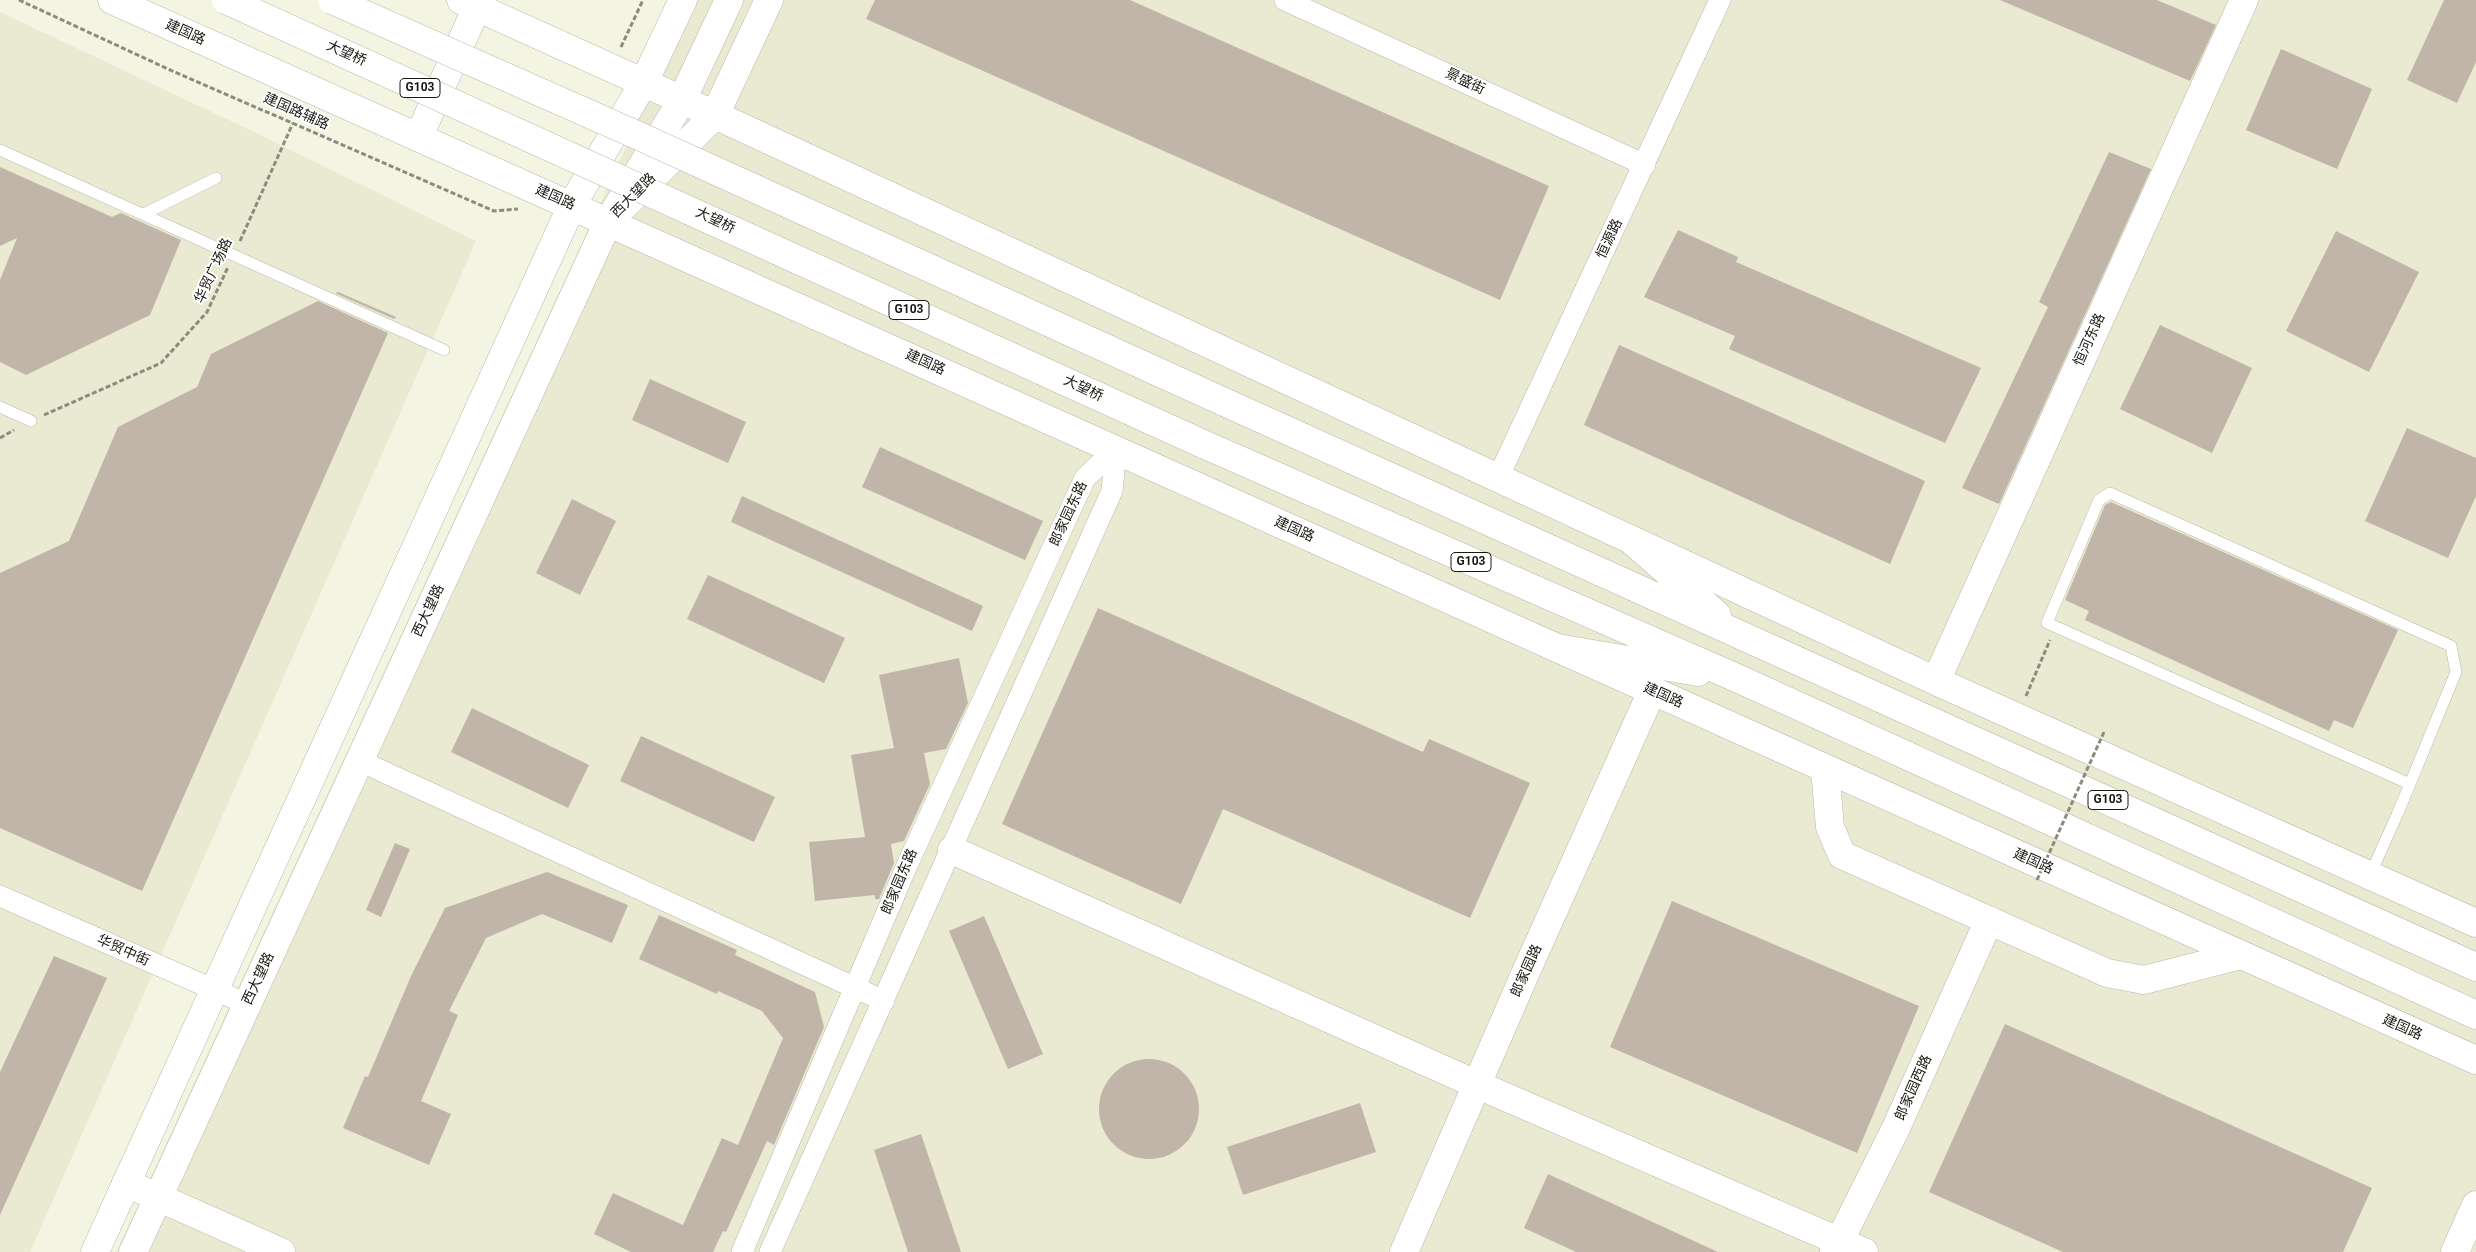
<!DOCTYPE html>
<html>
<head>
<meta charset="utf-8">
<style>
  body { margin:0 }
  canvas { display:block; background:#f4f4e3 }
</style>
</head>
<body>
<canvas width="2476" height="1252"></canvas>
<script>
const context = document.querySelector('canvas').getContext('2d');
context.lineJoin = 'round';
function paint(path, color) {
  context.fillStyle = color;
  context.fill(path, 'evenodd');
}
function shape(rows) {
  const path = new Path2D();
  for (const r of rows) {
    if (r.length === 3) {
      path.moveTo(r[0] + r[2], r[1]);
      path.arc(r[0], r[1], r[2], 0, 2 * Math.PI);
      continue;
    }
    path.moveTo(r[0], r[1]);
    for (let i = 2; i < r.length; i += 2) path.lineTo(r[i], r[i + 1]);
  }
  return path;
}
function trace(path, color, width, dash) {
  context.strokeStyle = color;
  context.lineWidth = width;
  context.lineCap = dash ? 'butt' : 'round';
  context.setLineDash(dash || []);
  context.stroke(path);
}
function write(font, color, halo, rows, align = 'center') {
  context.font = font + ' Roboto,"Noto Sans SC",sans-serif';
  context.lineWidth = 4;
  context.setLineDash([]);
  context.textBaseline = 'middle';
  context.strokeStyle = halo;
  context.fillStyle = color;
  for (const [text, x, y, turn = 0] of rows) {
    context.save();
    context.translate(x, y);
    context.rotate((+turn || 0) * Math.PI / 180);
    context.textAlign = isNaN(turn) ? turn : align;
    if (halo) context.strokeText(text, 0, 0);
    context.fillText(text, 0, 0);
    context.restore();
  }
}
paint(shape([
  [694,0,2476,0,2476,1252,116,1252],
  [0,12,252,131,476,241,30,1252,0,1252]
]), '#eae9d1');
paint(shape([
  [875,0,1130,0,1549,186,1500,300,866,19],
  [2000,0,2157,0,2216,25,2190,81],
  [2444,0,2476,0,2476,62,2457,103,2407,80],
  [2281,49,2372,89,2337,169,2246,130],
  [2109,152,2151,169,1999,504,1962,488,2048,307,2039,302],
  [0,167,112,217,121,213,181,240,150,315,26,375,0,362,0,280,17,238,0,246],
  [1678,230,1738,257,1736,262,1981,368,1945,443,1729,349,1735,336,1644,297],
  [2336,231,2419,272,2369,372,2286,331],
  [338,292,396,317,394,319,335,293],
  [318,301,388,333,142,891,0,828,0,573,69,541,118,427,197,387,211,354],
  [2160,325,2252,368,2212,453,2120,409],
  [1619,345,1925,481,1890,564,1584,425],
  [650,379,746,422,728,463,632,420],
  [2407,428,2476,458,2476,496,2448,558,2365,521],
  [880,447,1043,521,1025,560,862,487],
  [742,496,983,606,972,631,731,522],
  [572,499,616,521,580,595,536,573],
  [2111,502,2398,630,2353,728,2334,720,2329,731,2085,620,2089,611,2065,600,2105,505],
  [708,575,845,638,824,683,687,619],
  [1098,608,1423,752,1429,739,1530,783,1470,918,1223,809,1181,904,1002,824],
  [959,658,968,703,946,749,924,753,930,784,904,841,891,844,894,863,879,899,875,899,875,895,815,901,809,842,865,837,851,755,894,748,879,675],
  [472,708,589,765,568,808,451,752],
  [641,736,775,797,754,842,620,781],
  [395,843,410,849,381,917,366,910],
  [547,872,628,905,612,943,542,914,486,938,449,1011,458,1015,421,1101,451,1114,429,1165,343,1128,365,1076,368,1077,411,976,445,908],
  [1672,901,1919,1006,1857,1153,1610,1047],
  [659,915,737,950,735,955,815,992,824,1027,774,1145,767,1141,726,1232,723,1231,713,1252,631,1252,594,1234,613,1193,683,1225,722,1138,738,1145,783,1038,762,1011,718,991,717,994,639,959],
  [984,916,1043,1054,1008,1069,949,931],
  [54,956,107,978,0,1215,0,1072],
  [2005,1024,2372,1188,2343,1252,2063,1252,1929,1192],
  [1149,1109,50],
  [1360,1103,1376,1152,1243,1195,1227,1147],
  [921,1134,961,1252,908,1252,874,1150],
  [1548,1174,1718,1252,1576,1252,1524,1228]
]), '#c0b5a8');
const lane = shape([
  [0,150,444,350],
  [144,214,216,178],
  [0,407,31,421],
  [2370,875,2397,815,2410,784,2456,672,2451,646,2110,493,2099,500,2047,623,2410,784]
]);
const street = shape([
  [1285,0,1645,165],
  [1498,478,1720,0],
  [360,761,884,1001],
  [0,896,247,1004],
  [742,1252,908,863,1085,478,1116,449],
  [770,1252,1112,491,1116,449]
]);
const secondary = shape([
  [112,0,2476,1060],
  [461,0,715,115,1936,681,2476,923],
  [419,136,477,7],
  [625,205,715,115,769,0],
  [1936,681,2244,0],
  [1825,769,1830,827,1842,855,2107,973,2144,980,2241,955],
  [952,850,1478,1085,1864,1252],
  [126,1183,281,1252],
  [1404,1252,1525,974,1652,691],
  [1834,1252,1896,1128,1989,920],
  [2455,1252,2476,1205]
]);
const primary = shape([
  [95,1252,572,205,644,82,683,0],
  [133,1252,608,222,682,100,729,0]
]);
const highway = shape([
  [1222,401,2476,967],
  [1203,444,1739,679,2476,1015],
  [1630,539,1717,615],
  [1557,648,1698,672]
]);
trace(lane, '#babaaa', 12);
trace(street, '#babaaa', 22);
trace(secondary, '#babaaa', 29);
trace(primary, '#babaaa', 29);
trace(highway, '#babaaa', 29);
trace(shape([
  [19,0,168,69,494,211,518,209],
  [621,47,643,0],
  [240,241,293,123],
  [44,415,161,363,207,312,228,267],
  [0,438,14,430],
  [2026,696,2050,640]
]), '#8b8b7f', 3, [5, 2.5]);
trace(lane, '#fff', 11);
trace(street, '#fff', 21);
trace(secondary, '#fff', 28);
trace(primary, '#fff', 28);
trace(highway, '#fff', 28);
const highwayBridge = shape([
  [226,0,1203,444],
  [332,0,639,136,1222,401]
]);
trace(highwayBridge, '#babaaa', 29, []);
trace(shape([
  [2037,880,2104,732]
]), '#8b8b7f', 3, [5, 2.5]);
trace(highwayBridge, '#fff', 28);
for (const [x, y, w] of [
  [420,88,40],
  [909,310,40],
  [1471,562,40],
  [2108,800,40]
]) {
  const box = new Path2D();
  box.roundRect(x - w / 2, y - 9.5, w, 19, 4);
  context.fillStyle = '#fff';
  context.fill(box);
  trace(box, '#181812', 1);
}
write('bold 12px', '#181812', null, [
  ["G103",420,88],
  ["G103",909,310],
  ["G103",1471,562],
  ["G103",2108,800]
]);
write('14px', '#181812', '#fff', [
  ["建国路",185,33,24],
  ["大望桥",346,54,24],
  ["景盛街",1465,82,25],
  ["建国路辅路",296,112,24],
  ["西大望路",634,196,-45],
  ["建国路",555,198,24],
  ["大望桥",715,221,25],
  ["恒源路",1610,239,-65],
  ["华贸广场路",214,271,-65],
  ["恒河东路",2090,340,-66],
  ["建国路",925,363,24],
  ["大望桥",1083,389,25],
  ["郎家园东路",1069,514,-65],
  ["建国路",1294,530,24],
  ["西大望路",429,611,-65],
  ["建国路",1663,696,24],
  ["建国路",2033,862,24],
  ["郎家园东路",900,882,-67],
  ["华贸中街",123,951,24],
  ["郎家园路",1527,971,-66],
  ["西大望路",259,979,-65],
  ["建国路",2402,1028,24],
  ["郎家园西路",1914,1088,-66]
]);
</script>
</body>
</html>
